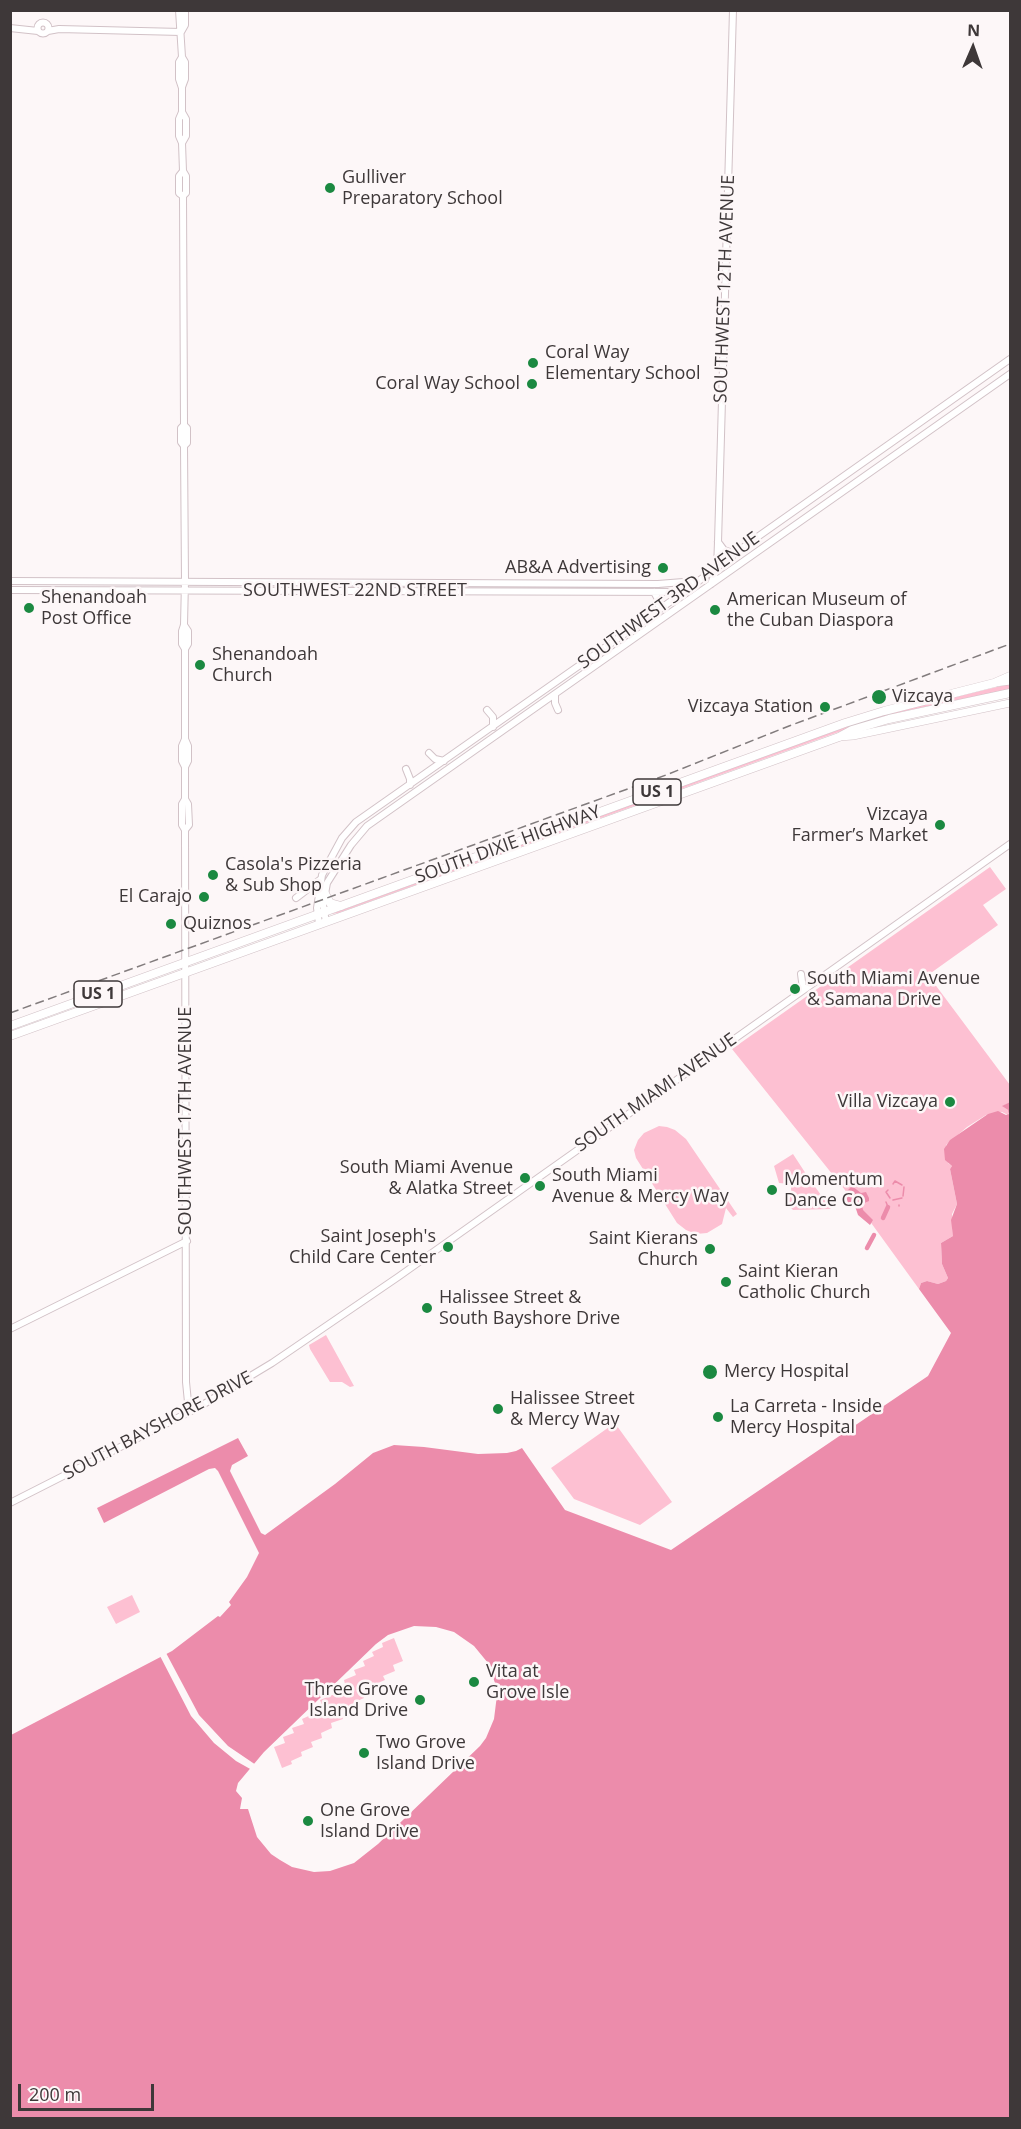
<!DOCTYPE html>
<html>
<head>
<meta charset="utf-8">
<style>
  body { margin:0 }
  #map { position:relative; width:1021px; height:2129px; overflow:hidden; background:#fdf7f8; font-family:"Open Sans",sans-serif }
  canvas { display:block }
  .frame { position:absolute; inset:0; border:12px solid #3e3839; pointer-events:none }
  .north { position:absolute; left:943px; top:18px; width:60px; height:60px; -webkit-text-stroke:4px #fdf7f8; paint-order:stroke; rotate:2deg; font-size:16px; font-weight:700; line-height:24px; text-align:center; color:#3e3839 }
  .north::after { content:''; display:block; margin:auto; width:21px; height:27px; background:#3e3839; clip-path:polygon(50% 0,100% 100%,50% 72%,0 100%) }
  .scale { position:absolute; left:18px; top:2084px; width:136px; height:27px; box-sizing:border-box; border:3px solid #3e3839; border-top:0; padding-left:8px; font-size:18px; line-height:21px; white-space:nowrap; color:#3e3839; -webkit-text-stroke:4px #fdf7f8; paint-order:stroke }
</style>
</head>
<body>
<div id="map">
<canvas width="1021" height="2129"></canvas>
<div class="frame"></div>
<div class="north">N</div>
<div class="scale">200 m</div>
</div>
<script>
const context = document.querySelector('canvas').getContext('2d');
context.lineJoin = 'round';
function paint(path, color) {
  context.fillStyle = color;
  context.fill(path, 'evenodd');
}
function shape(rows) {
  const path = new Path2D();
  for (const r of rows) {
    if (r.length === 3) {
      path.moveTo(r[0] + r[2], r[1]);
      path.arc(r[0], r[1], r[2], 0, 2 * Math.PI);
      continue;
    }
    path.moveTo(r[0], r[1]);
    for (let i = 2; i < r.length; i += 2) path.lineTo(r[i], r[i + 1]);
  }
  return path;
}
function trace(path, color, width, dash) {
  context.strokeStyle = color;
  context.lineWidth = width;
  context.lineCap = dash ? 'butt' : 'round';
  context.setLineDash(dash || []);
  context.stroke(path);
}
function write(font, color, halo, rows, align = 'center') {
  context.font = font + ' "Open Sans",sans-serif';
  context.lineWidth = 5;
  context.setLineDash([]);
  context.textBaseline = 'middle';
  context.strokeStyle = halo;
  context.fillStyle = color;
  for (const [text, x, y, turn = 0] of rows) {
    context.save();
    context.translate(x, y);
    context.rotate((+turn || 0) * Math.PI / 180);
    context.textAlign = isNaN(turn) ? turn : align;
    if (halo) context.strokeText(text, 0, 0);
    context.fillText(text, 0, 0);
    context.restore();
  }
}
paint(shape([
  [1009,684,1010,689,901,712,858,725,338,913,331,914,854,724,886,714],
  [990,867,1006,889,983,905,998,925,928,975,1010,1085,1010,1102,1003,1106,1010,1112,1008,1115,1002,1112,986,1115,967,1127,946,1145,948,1163,952,1166,950,1169,957,1204,952,1214,953,1236,941,1243,942,1264,948,1278,946,1281,938,1284,927,1281,921,1283,919,1289,869,1220,732,1049],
  [659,1126,667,1127,675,1130,686,1139,737,1214,733,1217,726,1208,722,1224,707,1233,696,1234,686,1230,677,1223,636,1158,634,1150,638,1140,644,1133],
  [793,1154,808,1177,831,1209,793,1210,789,1206,788,1203,791,1195,791,1184,779,1183,774,1166],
  [326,1335,354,1386,350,1387,342,1382,330,1382,310,1349,309,1345],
  [612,1425,614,1428,617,1426,672,1502,640,1525,574,1499,551,1468],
  [132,1595,140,1612,116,1624,107,1607],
  [394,1638,403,1661,393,1665,395,1671,383,1676,385,1680,373,1685,374,1689,363,1694,364,1698,353,1703,355,1708,343,1713,342,1709,339,1710,343,1719,331,1723,332,1728,321,1733,322,1738,311,1742,313,1747,301,1752,302,1756,291,1761,292,1764,282,1768,274,1747,285,1743,283,1737,294,1733,292,1728,304,1724,302,1719,313,1714,312,1709,322,1705,320,1700,335,1694,334,1689,345,1684,344,1680,356,1675,354,1670,365,1666,363,1661,374,1656,372,1652,383,1647,382,1643]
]), '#fdc0d2');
paint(shape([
  [1010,1102,1010,2118,11,2118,11,1735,172,1651,218,1616,220,1617,231,1605,229,1602,247,1577,259,1553,218,1471,215,1468,209,1469,104,1523,97,1508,238,1438,248,1456,232,1465,230,1471,261,1533,265,1535,335,1484,373,1453,394,1445,424,1447,478,1454,507,1453,516,1451,522,1448,565,1510,671,1550,928,1376,951,1333,919,1289,921,1283,927,1281,938,1284,946,1281,948,1278,942,1264,941,1243,953,1236,951,1220,957,1204,950,1169,952,1166,945,1160,944,1149,950,1140,988,1114,998,1111,1006,1115,1009,1114,1008,1110,1002,1106],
  [414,1626,436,1627,454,1632,474,1646,488,1663,495,1683,497,1695,494,1719,486,1738,480,1746,378,1844,354,1863,330,1871,314,1872,292,1867,280,1860,271,1854,257,1837,248,1809,240,1809,242,1798,236,1791,238,1783,264,1752,376,1644,388,1635],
  [852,1186,861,1193,866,1192,869,1198,869,1201,862,1204,863,1210,873,1220,870,1225,858,1215,855,1206,848,1203,845,1193]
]), '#ec8cab');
paint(shape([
  [165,1651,199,1715,228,1746,256,1765,252,1770,236,1761,214,1743,191,1716,159,1654]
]), '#fdf7f8');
trace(shape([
  [893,1184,895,1181,902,1185],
  [888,1190,886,1192,890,1198],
  [903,1196,904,1187],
  [893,1200,902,1198],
  [886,1202,888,1207],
  [899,1205,899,1206]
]), '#ec8cab', 1.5);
trace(shape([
  [883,1218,888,1207],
  [867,1248,874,1235]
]), '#ec8cab', 4.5);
const secondary = shape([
  [179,10,182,57,179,62,179,79,182,88,182,112,179,119,179,136,182,143],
  [43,28,5.5],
  [10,28,38,31],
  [48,31,59,29,181,32],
  [181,32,185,25,185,10],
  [182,57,185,62,185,79,182,87],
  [182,112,186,119,186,136,182,143,183,171,186,176,186,193,183,196,184,425,187,428,187,443,184,446],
  [183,171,179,176,179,193,183,196],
  [184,425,181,428,181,442,184,446,185,581,184,625,182,631,182,644,185,649,185,739,182,746,182,761,185,767],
  [718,542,724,550,736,554],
  [10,581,658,584,696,581],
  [711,584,717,568,718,542,733,10],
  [10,590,684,592],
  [654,592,659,601,659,610],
  [184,625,188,631,188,644,185,649],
  [555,694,555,703,558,710],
  [487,710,493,717,493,727],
  [185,739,188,746,188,761,185,767,185,799,182,804,182,825,185,830,186,1382,189,1412],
  [429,753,435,759,444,761],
  [406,769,410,779,410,785],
  [185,799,188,804,189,825,185,830],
  [296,898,321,879],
  [326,922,323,905,327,883,351,845,367,826,1010,374],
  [319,924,317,908,322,875,342,838,356,822,684,592,756,538,1010,359],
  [801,974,803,989],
  [10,1329,187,1241],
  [10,1503,199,1407,272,1363,398,1277,1010,844]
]);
const primary = shape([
  [995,683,1010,681],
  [839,737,853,736,1010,703]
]);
const highway = shape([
  [324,892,330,903,341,906],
  [10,1026,845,723,884,711,994,683,1010,676],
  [10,1036,839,737,852,730,889,719,1010,693]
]);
trace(secondary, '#d2c2c7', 8);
trace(primary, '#d2c2c7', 8);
trace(highway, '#d2c2c7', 9);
trace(secondary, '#fff', 6);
trace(primary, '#fff', 7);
trace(highway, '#fff', 8);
trace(shape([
  [10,1013,666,775,789,726,1010,644]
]), '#827c7d', 1.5, [9, 4.5]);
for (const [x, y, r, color] of [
  [330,188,6,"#1b8941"],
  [533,363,6,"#1b8941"],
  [532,384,6,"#1b8941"],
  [663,568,6,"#1b8941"],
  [29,608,6,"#1b8941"],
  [715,610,6,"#1b8941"],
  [200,665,6,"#1b8941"],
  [879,697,8,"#1b8941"],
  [825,707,6,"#1b8941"],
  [940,825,6,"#1b8941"],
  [213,875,6,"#1b8941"],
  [204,897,6,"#1b8941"],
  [171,924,6,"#1b8941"],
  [795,989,6,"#1b8941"],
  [950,1102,6,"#1b8941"],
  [525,1178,6,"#1b8941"],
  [540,1186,6,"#1b8941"],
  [772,1190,6,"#1b8941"],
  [448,1247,6,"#1b8941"],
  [710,1249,6,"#1b8941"],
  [726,1282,6,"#1b8941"],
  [427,1308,6,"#1b8941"],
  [710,1372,8,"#1b8941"],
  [498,1409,6,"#1b8941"],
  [718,1417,6,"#1b8941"],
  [474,1682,6,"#1b8941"],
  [420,1700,6,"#1b8941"],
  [364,1753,6,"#1b8941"],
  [308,1821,6,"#1b8941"]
]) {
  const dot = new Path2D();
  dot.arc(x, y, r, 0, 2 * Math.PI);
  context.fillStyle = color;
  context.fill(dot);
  trace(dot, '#fdf7f8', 2);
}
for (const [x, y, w] of [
  [657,792,48],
  [98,994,48]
]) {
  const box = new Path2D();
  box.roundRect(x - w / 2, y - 13, w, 26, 4.5);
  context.fillStyle = '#fdf7f8';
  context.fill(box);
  trace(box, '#3e3839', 1.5);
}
write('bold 16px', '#3e3839', null, [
  ["US 1",657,792],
  ["US 1",98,994]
]);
write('18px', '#3e3839', '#fdf7f8', [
  ["Gulliver",342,178],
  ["Preparatory School",342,199],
  ["Coral Way",545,353],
  ["Elementary School",545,374],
  ["Coral Way School",520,384,"right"],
  ["AB&A Advertising",651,568,"right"],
  ["Shenandoah",41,598],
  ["Post Office",41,619],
  ["American Museum of",727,600],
  ["the Cuban Diaspora",727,621],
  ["Shenandoah",212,655],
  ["Church",212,676],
  ["Vizcaya",892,697],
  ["Vizcaya Station",813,707,"right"],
  ["Vizcaya",928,815,"right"],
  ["Farmer’s Market",928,836,"right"],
  ["Casola's Pizzeria",225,865],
  ["& Sub Shop",225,886],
  ["El Carajo",192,897,"right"],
  ["Quiznos",183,924],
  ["South Miami Avenue",807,979],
  ["& Samana Drive",807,1000],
  ["Villa Vizcaya",938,1102,"right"],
  ["South Miami Avenue",513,1168,"right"],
  ["& Alatka Street",513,1189,"right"],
  ["South Miami",552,1176],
  ["Avenue & Mercy Way",552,1197],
  ["Momentum",784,1180],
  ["Dance Co",784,1201],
  ["Saint Joseph's",436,1237,"right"],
  ["Child Care Center",436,1258,"right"],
  ["Saint Kierans",698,1239,"right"],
  ["Church",698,1260,"right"],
  ["Saint Kieran",738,1272],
  ["Catholic Church",738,1293],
  ["Halissee Street &",439,1298],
  ["South Bayshore Drive",439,1319],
  ["Mercy Hospital",724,1372],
  ["Halissee Street",510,1399],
  ["& Mercy Way",510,1420],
  ["La Carreta - Inside",730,1407],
  ["Mercy Hospital",730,1428],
  ["Vita at",486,1672],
  ["Grove Isle",486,1693],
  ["Three Grove",408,1690,"right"],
  ["Island Drive",408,1711,"right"],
  ["Two Grove",376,1743],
  ["Island Drive",376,1764],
  ["One Grove",320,1811],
  ["Island Drive",320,1832]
], 'left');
write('18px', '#3e3839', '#fdf7f8', [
  ["SOUTHWEST 12TH AVENUE",725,289,-88],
  ["SOUTHWEST 22ND STREET",355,591],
  ["SOUTHWEST 3RD AVENUE",669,601,-36],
  ["SOUTH DIXIE HIGHWAY",508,845,-20],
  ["SOUTH MIAMI AVENUE",656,1093,-35],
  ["SOUTHWEST 17TH AVENUE",186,1121,-90],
  ["SOUTH BAYSHORE DRIVE",158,1426,-28]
]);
</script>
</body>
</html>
